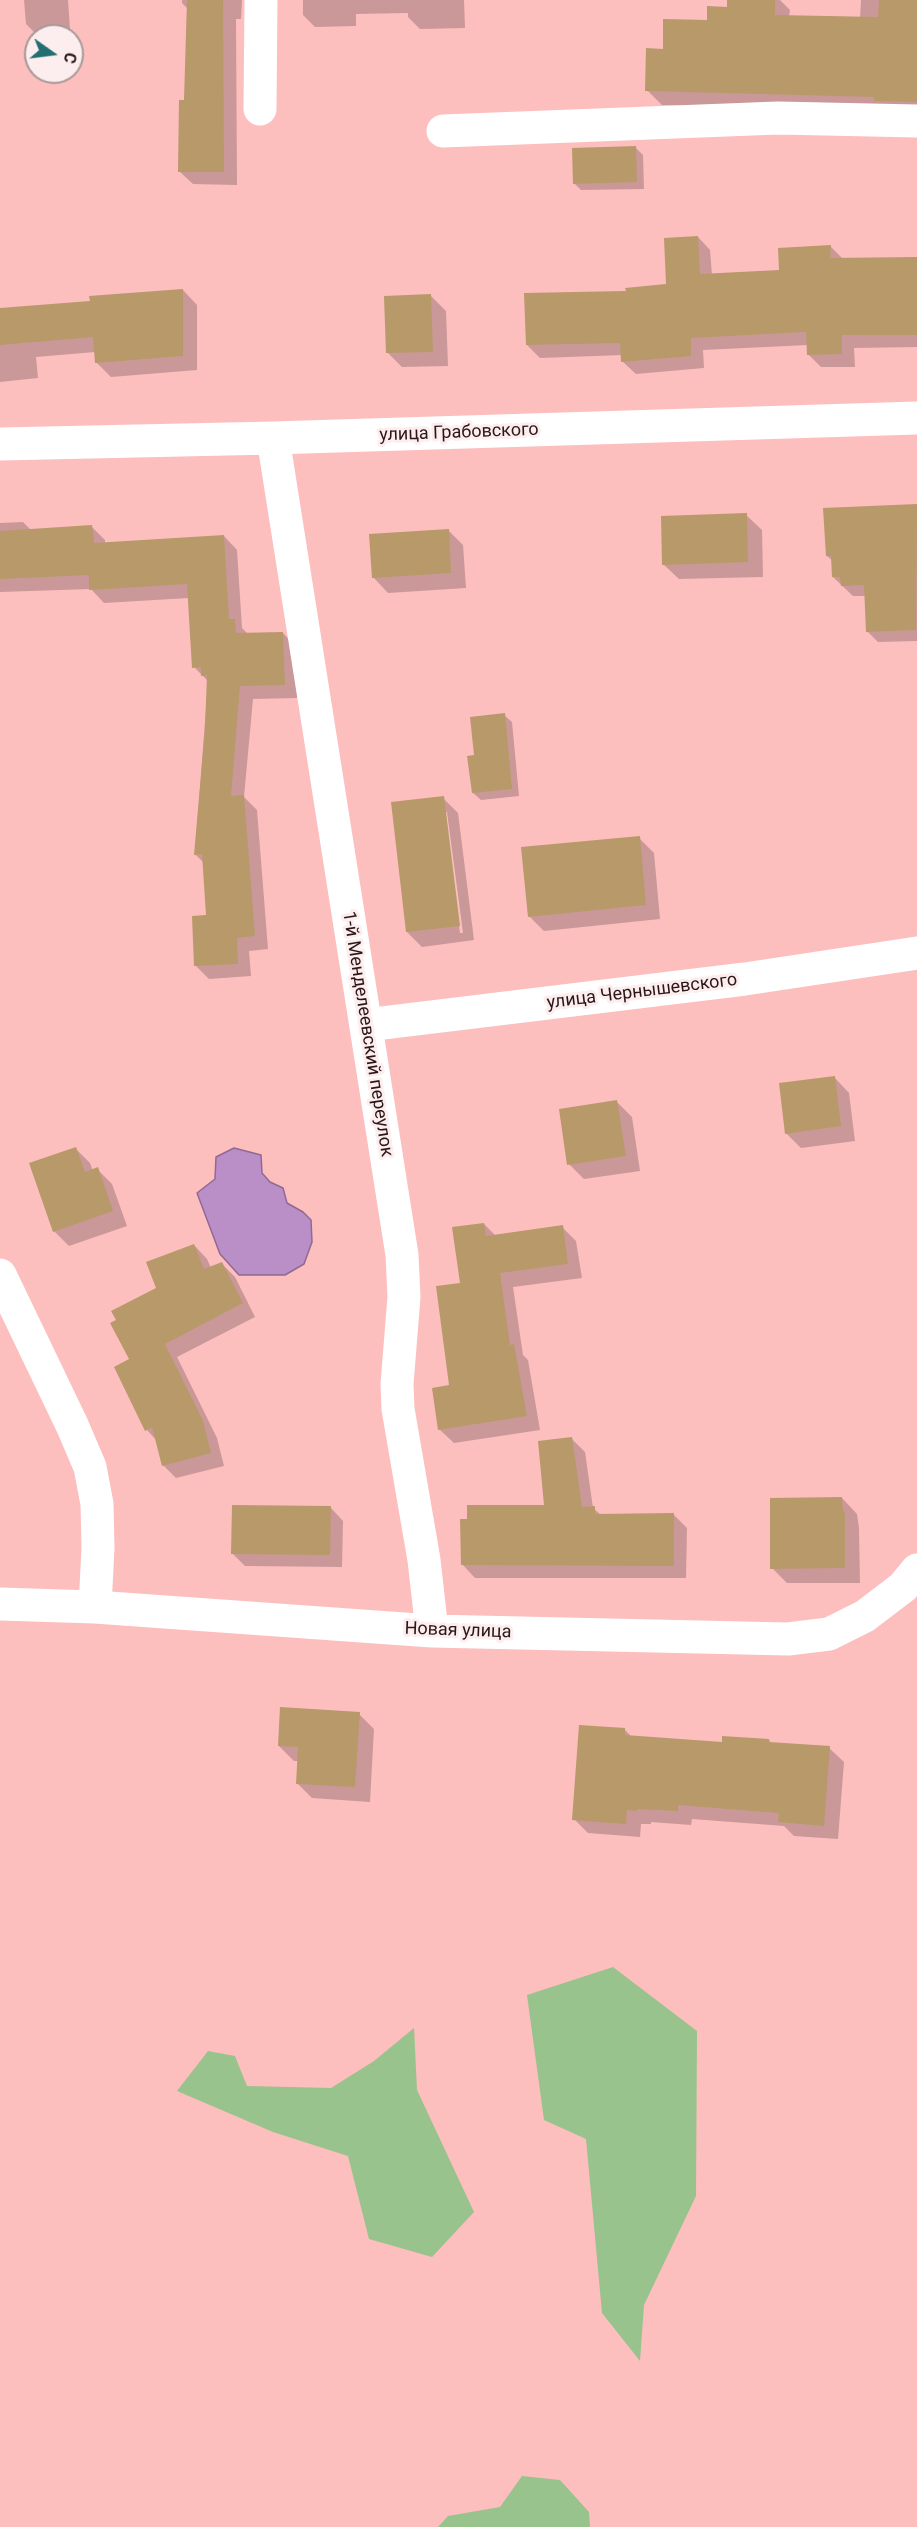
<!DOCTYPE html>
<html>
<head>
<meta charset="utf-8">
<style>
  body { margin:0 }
  #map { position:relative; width:917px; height:2527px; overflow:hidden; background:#fdbebe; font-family:Roboto,sans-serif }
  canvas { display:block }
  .north { position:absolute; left:24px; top:24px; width:60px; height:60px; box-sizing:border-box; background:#fceeee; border:2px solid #a99898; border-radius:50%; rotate:104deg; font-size:16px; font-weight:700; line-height:24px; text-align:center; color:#2d1617 }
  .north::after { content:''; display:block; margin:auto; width:21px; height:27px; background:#236e71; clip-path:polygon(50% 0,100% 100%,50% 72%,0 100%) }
</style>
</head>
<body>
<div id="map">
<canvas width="917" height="2527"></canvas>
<div class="north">С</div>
</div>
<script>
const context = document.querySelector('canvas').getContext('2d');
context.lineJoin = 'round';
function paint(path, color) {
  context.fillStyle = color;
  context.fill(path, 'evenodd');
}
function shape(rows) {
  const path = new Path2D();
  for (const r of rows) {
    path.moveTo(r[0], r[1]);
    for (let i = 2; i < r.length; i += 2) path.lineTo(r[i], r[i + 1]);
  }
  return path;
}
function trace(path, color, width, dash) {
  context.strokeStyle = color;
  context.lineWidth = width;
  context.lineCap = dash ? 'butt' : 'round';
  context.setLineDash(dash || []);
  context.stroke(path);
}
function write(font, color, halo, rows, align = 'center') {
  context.font = font + ' Roboto,sans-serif';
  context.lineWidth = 6;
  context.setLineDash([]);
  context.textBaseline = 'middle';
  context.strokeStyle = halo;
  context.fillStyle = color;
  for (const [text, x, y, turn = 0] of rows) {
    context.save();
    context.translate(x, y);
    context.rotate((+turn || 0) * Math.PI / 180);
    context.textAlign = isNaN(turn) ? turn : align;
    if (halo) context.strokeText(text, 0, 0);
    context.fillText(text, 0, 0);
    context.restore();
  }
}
paint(shape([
  [613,1967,697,2031,696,2196,644,2305,640,2361,602,2313,586,2139,544,2120,527,1995],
  [414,2028,417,2090,474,2212,432,2257,369,2239,348,2156,273,2132,177,2091,208,2051,235,2056,247,2086,331,2088,374,2061],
  [522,2476,560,2480,589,2512,590,2527,438,2527,448,2516,500,2507]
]), '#98c38c');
const water = shape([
  [234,1148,261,1155,262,1173,270,1182,283,1188,287,1203,303,1212,311,1220,312,1242,304,1264,285,1275,239,1275,220,1254,197,1193,215,1179,216,1157,234,1148]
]);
paint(water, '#ba8ec6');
trace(water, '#906a92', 1.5);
paint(shape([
  [24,0,68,0,70,29,34,32,26,24],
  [182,0,242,0,241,19,236,19,237,185,193,184,179,171,186,102,188,9,182,3],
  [303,0,464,0,465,28,420,29,408,17,408,13,356,14,356,26,315,27,303,15],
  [729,0,780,0,790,10,789,17,860,18,861,0,917,0,917,117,887,111,662,105,647,90,665,50,729,8],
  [636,148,643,155,644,189,581,190,574,183],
  [698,237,710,250,712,275,780,271,831,247,843,259,917,258,917,347,854,348,855,367,821,367,808,354,808,345,703,350,704,368,636,374,623,362,623,355,540,358,527,345,627,292,668,285],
  [183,290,197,305,197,370,111,377,96,362,95,352,36,357,38,378,0,382,0,310,91,303],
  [431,296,446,311,448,366,402,367,387,352],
  [917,505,917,641,878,642,867,631,866,596,853,596,833,577,833,561,827,556,825,510],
  [746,515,762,530,763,577,679,579,663,564],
  [23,522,32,531,92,527,105,540,105,544,224,536,237,550,242,628,248,634,283,633,296,647,297,698,253,699,244,797,257,810,268,949,249,951,251,976,209,979,196,966,207,917,204,863,195,854,208,681,194,667,189,598,104,603,91,589,0,592,0,523],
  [448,530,463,545,466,588,388,593,373,577],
  [504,715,512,722,519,796,481,800,473,793],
  [443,798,458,813,474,940,422,947,407,932],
  [444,812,447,812,463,933,460,933],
  [639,838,654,853,660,919,544,931,529,916],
  [834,1077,849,1093,855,1141,801,1148,786,1133],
  [617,1102,632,1117,640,1171,584,1179,569,1164],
  [75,1148,90,1163,93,1171,97,1169,112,1184,127,1226,69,1246,54,1231],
  [484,1224,496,1236,562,1227,576,1241,582,1278,513,1287,523,1355,528,1360,540,1430,454,1443,439,1429,451,1387,462,1284],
  [194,1245,207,1259,211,1268,222,1264,235,1277,255,1317,177,1357,217,1438,224,1466,176,1478,163,1465,156,1440,147,1430,131,1360,158,1289],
  [572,1439,585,1452,593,1508,601,1515,674,1515,687,1528,686,1578,475,1578,462,1564,469,1520,546,1506],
  [842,1498,857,1514,859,1528,860,1583,787,1583,772,1568],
  [331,1508,343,1521,342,1567,245,1566,233,1554],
  [359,1714,374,1729,370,1802,312,1798,297,1783,298,1761,294,1761,279,1746],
  [625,1730,632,1737,723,1743,769,1740,772,1744,829,1748,844,1762,838,1839,794,1836,784,1826,692,1819,691,1825,651,1822,651,1824,641,1824,640,1837,588,1833,574,1819]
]), '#0003');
paint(shape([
  [187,0,223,0,224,172,178,172,179,100,184,100],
  [727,0,775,0,775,15,878,17,879,0,917,0,917,102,874,101,874,97,645,91,646,48,663,49,663,19,707,20,707,6,727,7],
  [636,146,637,182,573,184,572,148],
  [698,236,700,274,779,270,778,248,831,245,830,258,917,257,917,335,842,335,842,354,807,355,806,332,691,338,691,356,621,362,620,343,526,345,524,293,626,291,625,288,666,284,664,238],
  [183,289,183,356,95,363,93,337,0,345,0,308,90,301,89,296],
  [431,294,433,352,386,353,384,296],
  [917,504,916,630,866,632,864,585,841,586,840,577,832,577,831,556,826,556,823,508],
  [747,513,748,562,662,565,661,516],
  [92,525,94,543,224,535,229,619,235,619,236,633,283,632,285,685,240,686,231,796,244,795,255,936,237,938,238,964,194,966,192,916,206,915,202,854,194,855,205,729,207,675,201,676,201,667,192,668,187,584,89,590,89,575,0,579,0,531],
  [449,529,451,573,372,578,369,534],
  [505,713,512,789,472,793,467,756,474,755,470,717],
  [444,796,460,926,406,932,391,802],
  [640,836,646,905,528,917,521,847],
  [835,1076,841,1126,785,1134,779,1083],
  [617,1100,626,1156,567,1165,559,1109],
  [76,1147,85,1172,98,1167,113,1211,53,1232,29,1163],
  [484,1223,486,1236,563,1225,568,1264,500,1273,510,1345,514,1344,527,1416,438,1430,432,1388,449,1385,436,1286,460,1283,452,1227],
  [194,1244,204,1269,222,1262,243,1303,165,1344,203,1421,211,1453,162,1466,152,1427,145,1431,114,1367,129,1359,110,1323,116,1320,111,1311,156,1288,146,1262],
  [572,1437,582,1507,595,1506,595,1514,674,1513,674,1566,461,1565,460,1519,467,1519,467,1505,544,1505,538,1441],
  [842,1497,843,1511,845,1512,845,1568,770,1569,770,1498],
  [232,1505,331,1506,330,1555,231,1554],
  [280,1707,360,1712,355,1787,296,1784,298,1747,278,1746],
  [579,1725,625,1728,625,1735,722,1742,722,1736,769,1739,769,1742,830,1746,824,1826,778,1822,779,1813,678,1805,678,1811,637,1809,637,1811,627,1810,626,1824,572,1820]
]), '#b7996a');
trace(shape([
  [260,109,261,0],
  [443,131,778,118,917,121],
  [273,438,402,1255,404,1297,397,1384,398,1409,424,1560,432,1631],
  [0,444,273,438,917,418],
  [366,1025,745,979,917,953],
  [0,1275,72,1425,90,1467,97,1504,98,1548,95,1607],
  [0,1604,95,1607,432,1631,788,1639,829,1634,865,1616,903,1587,917,1570]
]), '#fff', 33);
write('18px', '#2d1617', '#fceeee', [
  ["улица Грабовского",459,433,-2],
  ["улица Чернышевского",642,992,-7],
  ["1-й Менделеевский переулок",367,1034,81],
  ["Новая улица",458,1631,2]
]);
</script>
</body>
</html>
